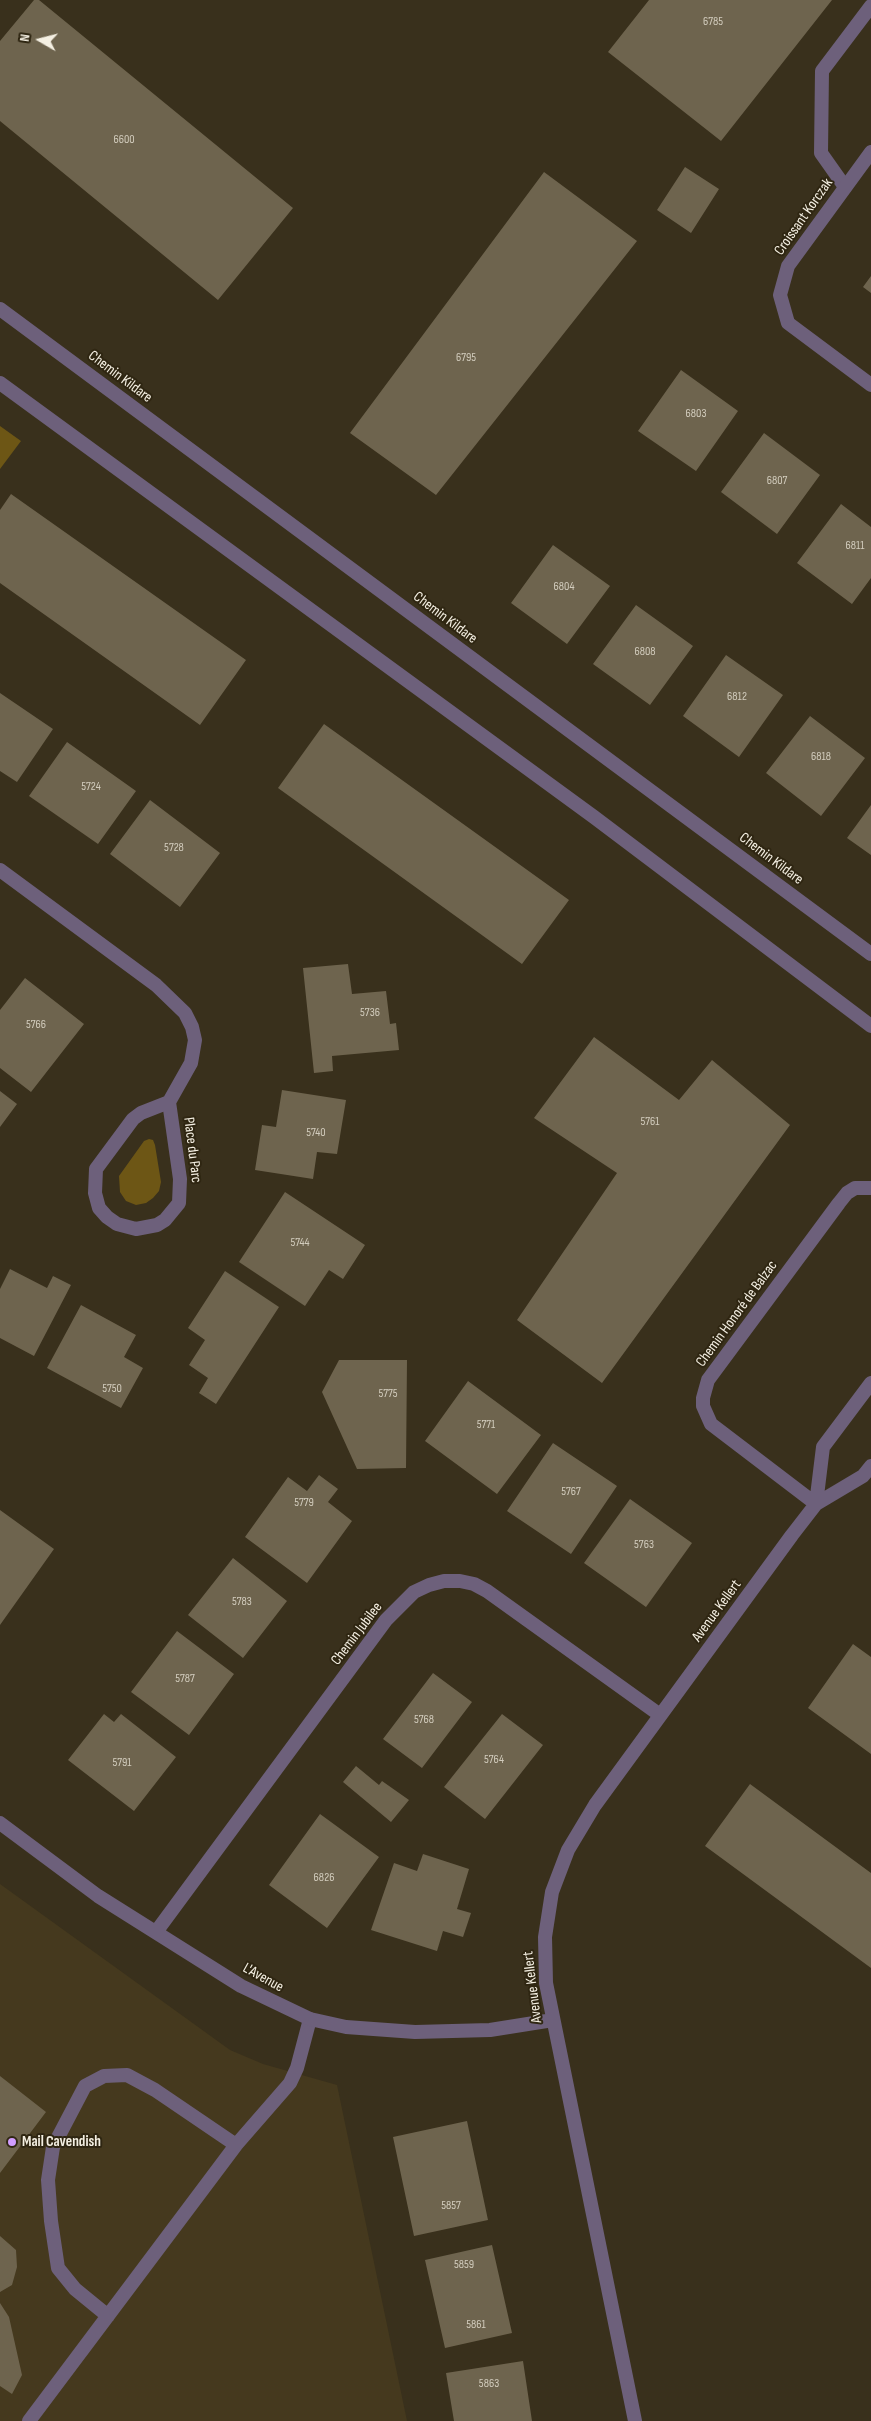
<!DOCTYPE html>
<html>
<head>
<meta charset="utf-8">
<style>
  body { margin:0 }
  #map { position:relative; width:871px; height:2421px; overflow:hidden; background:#39301c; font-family:"Sofia Sans Condensed",sans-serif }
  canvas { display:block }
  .north { position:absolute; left:15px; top:15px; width:50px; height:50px; -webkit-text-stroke:4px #2f2612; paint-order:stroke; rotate:278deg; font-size:14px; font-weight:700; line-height:20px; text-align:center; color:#f4efe2 }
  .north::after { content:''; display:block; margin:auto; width:18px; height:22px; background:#f4efe2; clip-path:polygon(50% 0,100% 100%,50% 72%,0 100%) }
</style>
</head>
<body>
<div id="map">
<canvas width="871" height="2421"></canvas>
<div class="north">N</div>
</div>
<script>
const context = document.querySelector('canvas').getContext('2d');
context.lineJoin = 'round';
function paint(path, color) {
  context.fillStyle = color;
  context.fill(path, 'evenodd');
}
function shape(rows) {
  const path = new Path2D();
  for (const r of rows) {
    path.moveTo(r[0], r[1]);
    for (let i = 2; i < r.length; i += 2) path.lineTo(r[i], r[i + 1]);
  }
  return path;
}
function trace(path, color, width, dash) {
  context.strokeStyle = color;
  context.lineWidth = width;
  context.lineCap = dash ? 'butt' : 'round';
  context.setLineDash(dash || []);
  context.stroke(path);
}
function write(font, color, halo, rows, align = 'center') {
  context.font = font + ' "Sofia Sans Condensed",sans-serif';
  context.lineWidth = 4;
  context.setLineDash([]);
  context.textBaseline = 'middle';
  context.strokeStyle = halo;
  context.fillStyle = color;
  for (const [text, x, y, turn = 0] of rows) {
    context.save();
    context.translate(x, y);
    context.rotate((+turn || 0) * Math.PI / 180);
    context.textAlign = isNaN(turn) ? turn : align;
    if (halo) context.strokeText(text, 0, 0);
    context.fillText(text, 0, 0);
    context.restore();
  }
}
paint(shape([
  [0,1884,230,2050,263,2064,337,2085,407,2421,0,2421]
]), '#45391e');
paint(shape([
  [0,426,21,441,0,469],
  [149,1139,153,1140,155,1145,161,1182,159,1191,153,1198,146,1203,136,1205,126,1201,120,1192,119,1176,144,1141]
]), '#6d5615');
paint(shape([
  [34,0,39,0,293,208,218,300,0,121,0,41],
  [649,0,832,0,721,141,608,52],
  [685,167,719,189,691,233,657,210],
  [544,172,637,241,436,495,350,433],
  [871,276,871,293,863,287],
  [681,370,738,411,696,471,638,431],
  [764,433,820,475,777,534,721,492],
  [11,494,246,660,200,725,0,583,0,510],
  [841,504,871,527,871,578,852,604,797,563],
  [553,545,610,586,567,644,511,603],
  [636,605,693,646,650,705,593,664],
  [726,655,783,695,739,757,683,716],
  [0,693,53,729,17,782,0,771],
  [810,716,865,758,821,816,766,773],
  [324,724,569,900,522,964,278,788],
  [67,742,136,791,98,844,29,796],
  [150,800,220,853,180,907,110,854],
  [871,805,871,855,847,838],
  [348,964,352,994,386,991,390,1024,396,1023,399,1050,332,1056,333,1071,314,1073,303,968],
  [25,978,84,1024,31,1092,0,1068,0,1010],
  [594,1037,679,1100,712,1060,790,1125,602,1383,517,1320,617,1173,534,1118],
  [282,1090,346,1100,337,1154,317,1152,313,1179,255,1170,262,1125,276,1127],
  [0,1091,17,1104,0,1127],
  [285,1192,365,1245,343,1279,329,1270,305,1306,239,1262],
  [10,1269,47,1288,53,1276,71,1285,34,1356,0,1338,0,1289],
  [225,1271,279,1307,216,1404,199,1393,208,1378,189,1365,205,1340,188,1328],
  [81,1305,136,1335,124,1357,143,1368,121,1408,47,1368],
  [339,1360,407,1360,406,1468,357,1469,322,1392],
  [468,1381,541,1435,497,1494,425,1441],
  [553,1443,617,1486,571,1554,507,1511],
  [319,1475,338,1489,328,1502,352,1521,307,1583,245,1537,288,1477,307,1491],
  [630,1499,692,1543,646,1607,584,1563],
  [0,1510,54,1549,0,1625],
  [233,1558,287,1601,243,1658,188,1615],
  [177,1631,234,1674,189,1735,131,1692],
  [853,1644,871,1657,871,1754,808,1708],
  [433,1673,472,1702,422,1768,383,1739],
  [104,1714,114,1722,121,1714,176,1757,134,1811,68,1760],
  [502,1714,543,1745,485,1819,444,1787],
  [356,1766,379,1785,382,1781,409,1800,391,1822,343,1782],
  [750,1784,871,1873,871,1968,705,1846],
  [320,1814,379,1857,327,1928,269,1885],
  [423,1854,469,1869,457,1909,471,1913,463,1937,443,1931,437,1951,371,1930,394,1863,417,1871],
  [0,2076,46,2112,0,2173],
  [467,2121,488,2220,414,2236,393,2137],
  [0,2236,16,2250,17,2267,12,2285,0,2292],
  [492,2245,512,2333,445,2348,425,2260],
  [0,2303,9,2317,22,2375,12,2394,0,2386],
  [523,2361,532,2421,454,2421,446,2373]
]), '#6e644e');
trace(shape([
  [845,187,821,153,822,71,871,6],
  [108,2316,75,2289,58,2268,51,2221,48,2180,53,2147,85,2086,104,2076,127,2075,155,2090,236,2145],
  [29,2421,236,2145,290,2083,297,2068,310,2019]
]), '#6d607b', 14);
trace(shape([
  [871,152,788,266,780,295,788,323,871,385],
  [0,870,156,985,185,1013,192,1027,195,1040,191,1063,169,1102,141,1113,133,1119,96,1169,95,1193,99,1208,107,1217,117,1224,136,1229,157,1225,165,1220,179,1203,180,1179,169,1102],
  [816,1504,711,1424,703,1406,703,1398,708,1380,839,1203,847,1193,855,1188,871,1188],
  [816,1504,823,1447,871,1383],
  [0,1823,98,1896,241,1986,310,2019,346,2027,415,2032,490,2030,553,2020],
  [156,1932,386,1620,414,1592,429,1585,444,1581,460,1581,474,1584,487,1591,660,1715],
  [635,2421,546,1983,545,1937,552,1892,568,1850,595,1805,792,1535,816,1504,863,1476,871,1466]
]), '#6d607b', 14);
trace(shape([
  [0,309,871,954],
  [0,383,594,817,871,1026]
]), '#6d607b', 14);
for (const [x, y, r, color] of [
  [12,2142,5,"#d19dfe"]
]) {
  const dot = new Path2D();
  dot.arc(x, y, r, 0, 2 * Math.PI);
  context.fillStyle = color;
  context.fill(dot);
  trace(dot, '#2f2612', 2);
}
write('12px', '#d2ccbd', null, [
  ["6785",713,22],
  ["6600",124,140],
  ["6795",466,358],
  ["6803",696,414],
  ["6807",777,481],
  ["6811",855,546],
  ["6804",564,587],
  ["6808",645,652],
  ["6812",737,697],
  ["6818",821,757],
  ["5724",91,787],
  ["5728",174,848],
  ["5736",370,1013],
  ["5766",36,1025],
  ["5761",650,1122],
  ["5740",316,1133],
  ["5744",300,1243],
  ["5750",112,1389],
  ["5775",388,1394],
  ["5771",486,1425],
  ["5767",571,1492],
  ["5779",304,1503],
  ["5763",644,1545],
  ["5783",242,1602],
  ["5787",185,1679],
  ["5768",424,1720],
  ["5764",494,1760],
  ["5791",122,1763],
  ["6826",324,1878],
  ["5857",451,2206],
  ["5859",464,2265],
  ["5861",476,2325],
  ["5863",489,2384]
]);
write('15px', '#f4efe2', '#2f2612', [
  ["Croissant Korczak",804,217,-55],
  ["Chemin Kildare",120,377,37],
  ["Chemin Kildare",445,618,37],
  ["Chemin Kildare",771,859,37],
  ["Place du Parc",192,1150,83],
  ["Chemin Honoré de Balzac",737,1314,-54],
  ["Avenue Kellert",717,1611,-54],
  ["Chemin Jubilee",357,1634,-53],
  ["L'Avenue",263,1978,29],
  ["Avenue Kellert",533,1987,-97]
]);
write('bold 15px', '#f4efe2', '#2f2612', [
  ["Mail Cavendish",22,2142]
], 'left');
</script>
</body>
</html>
